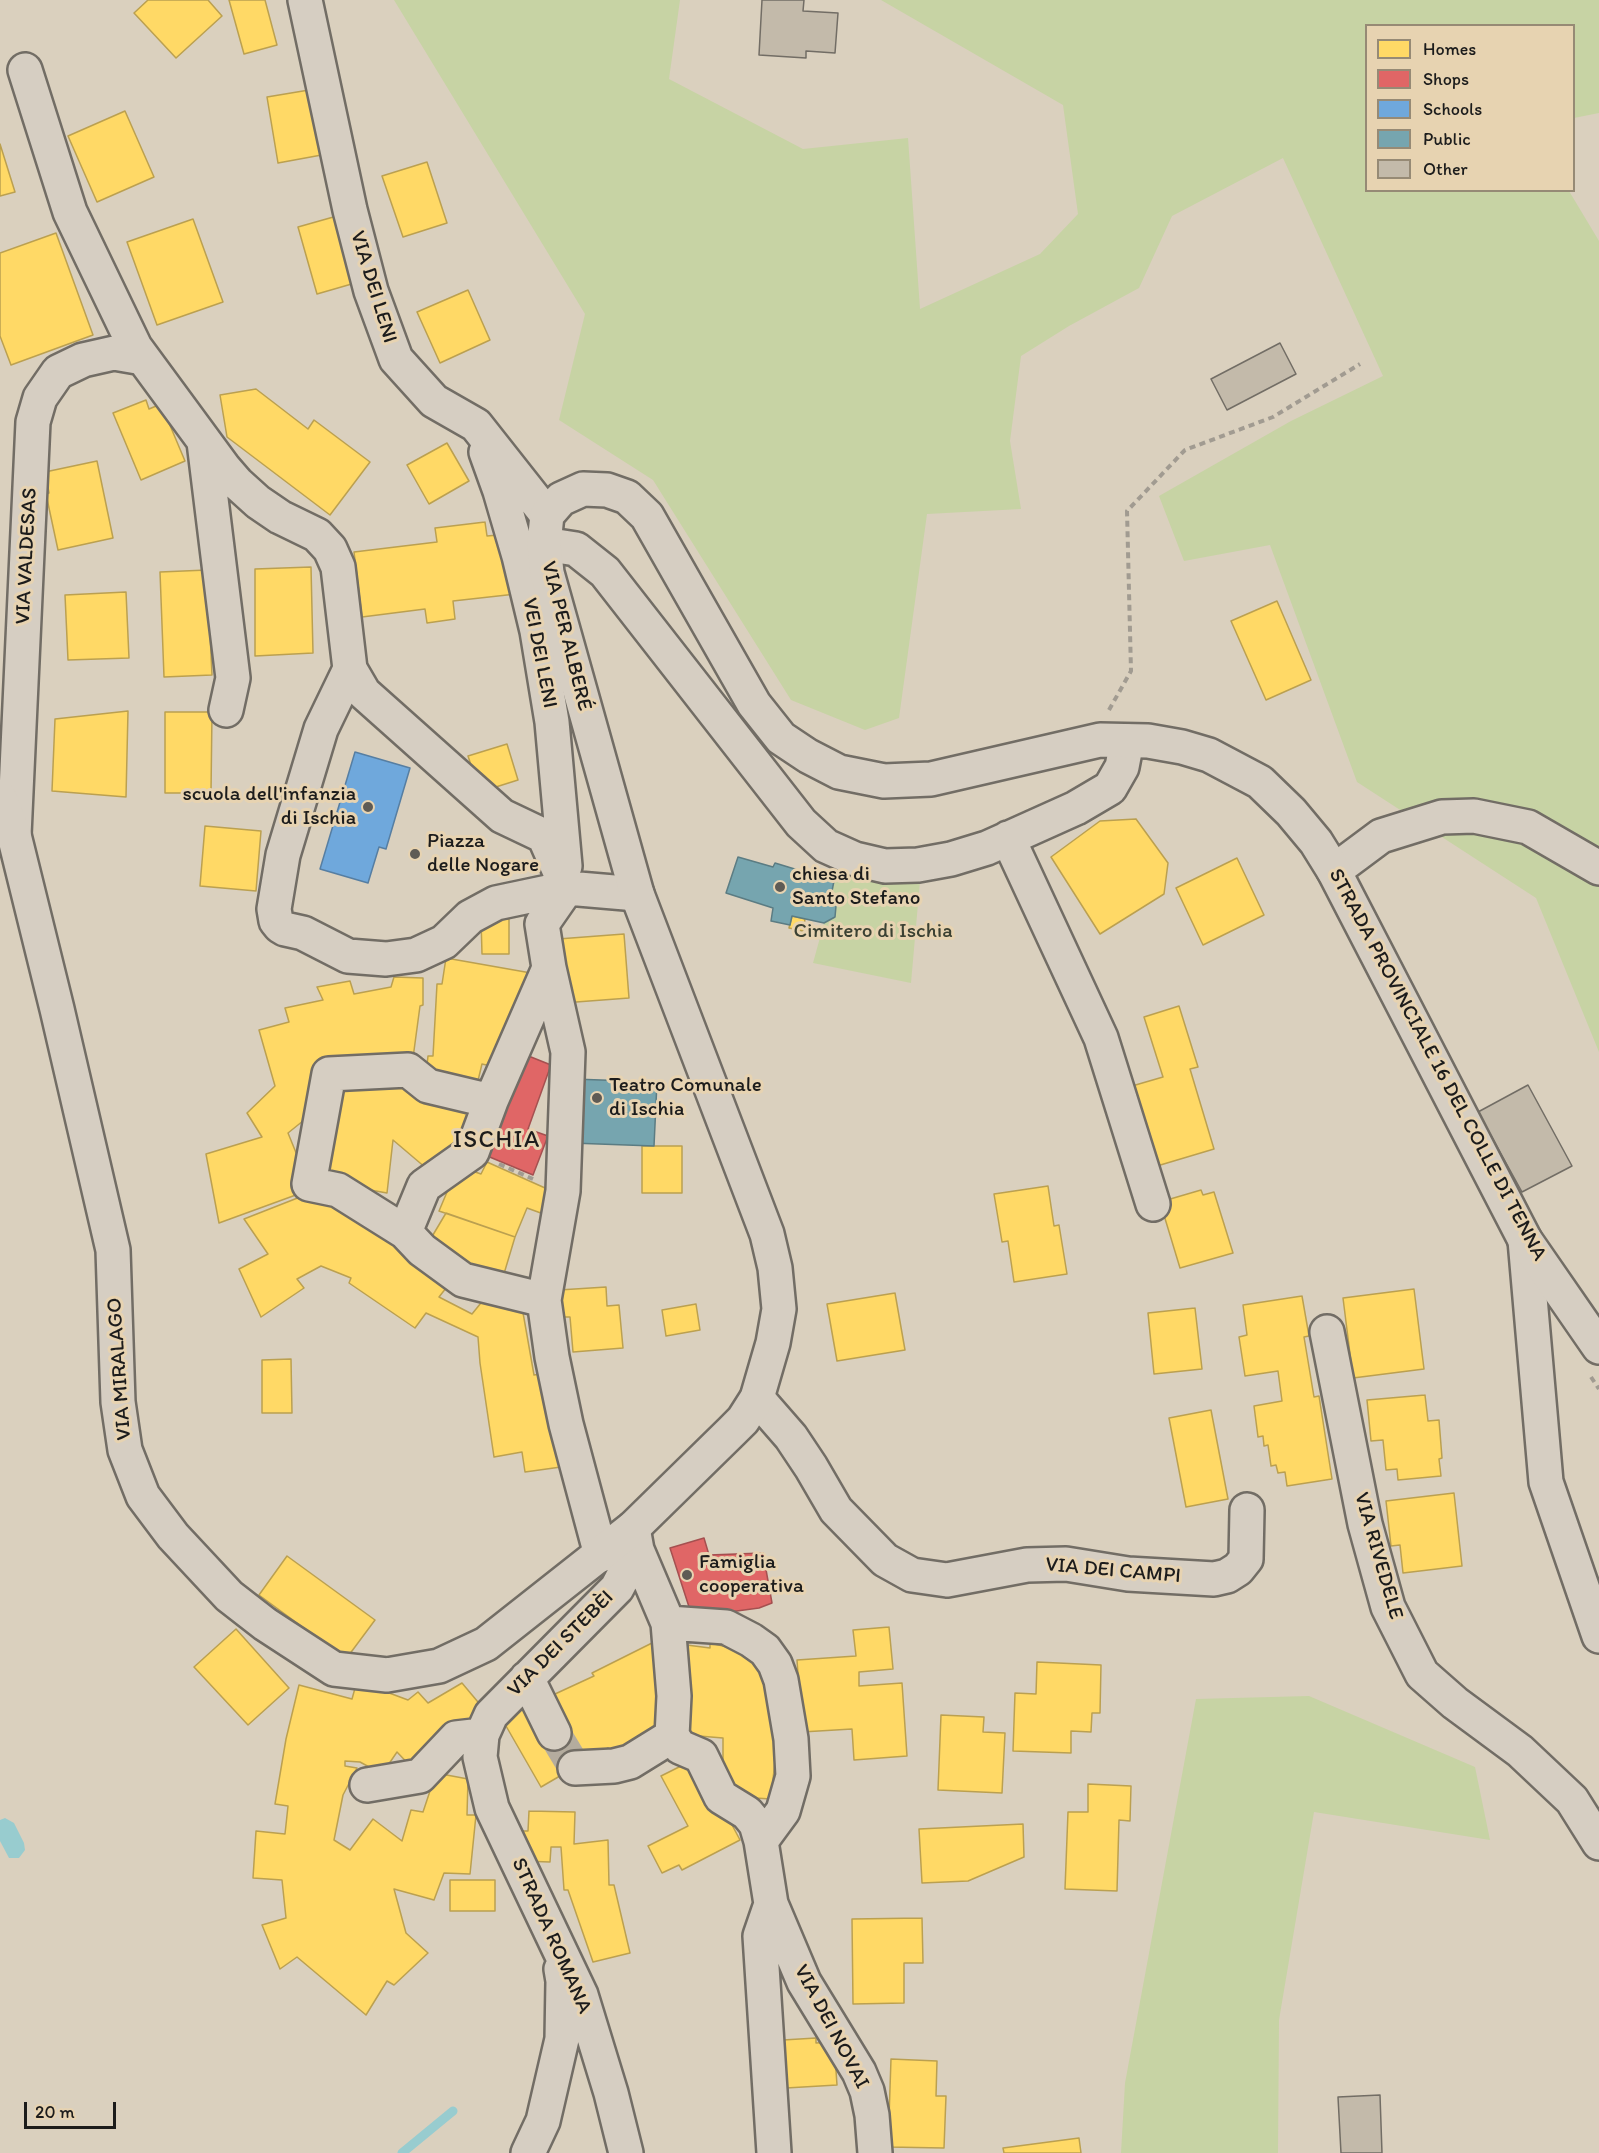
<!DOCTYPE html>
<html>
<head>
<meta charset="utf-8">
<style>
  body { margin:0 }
  #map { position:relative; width:1599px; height:2153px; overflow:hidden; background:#dad0be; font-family:Itim,sans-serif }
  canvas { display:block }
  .legend { position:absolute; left:1365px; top:24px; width:210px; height:168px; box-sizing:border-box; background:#e7d3b1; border:2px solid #968a75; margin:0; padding:8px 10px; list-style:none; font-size:18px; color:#1c1c1c }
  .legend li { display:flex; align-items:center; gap:12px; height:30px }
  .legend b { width:30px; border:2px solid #968a75 }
  .scale { position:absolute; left:24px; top:2102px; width:92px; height:27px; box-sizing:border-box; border:3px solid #1c1c1c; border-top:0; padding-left:8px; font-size:18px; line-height:21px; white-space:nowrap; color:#1c1c1c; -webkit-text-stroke:4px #e7d3b1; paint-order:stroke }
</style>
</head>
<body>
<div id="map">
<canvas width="1599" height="2153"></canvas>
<ul class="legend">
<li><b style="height:16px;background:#ffd966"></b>Homes</li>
<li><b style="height:16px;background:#e06666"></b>Shops</li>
<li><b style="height:16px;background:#6fa8dc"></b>Schools</li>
<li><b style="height:16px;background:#76a5af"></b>Public</li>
<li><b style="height:16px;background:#c3baaa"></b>Other</li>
</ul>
<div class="scale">20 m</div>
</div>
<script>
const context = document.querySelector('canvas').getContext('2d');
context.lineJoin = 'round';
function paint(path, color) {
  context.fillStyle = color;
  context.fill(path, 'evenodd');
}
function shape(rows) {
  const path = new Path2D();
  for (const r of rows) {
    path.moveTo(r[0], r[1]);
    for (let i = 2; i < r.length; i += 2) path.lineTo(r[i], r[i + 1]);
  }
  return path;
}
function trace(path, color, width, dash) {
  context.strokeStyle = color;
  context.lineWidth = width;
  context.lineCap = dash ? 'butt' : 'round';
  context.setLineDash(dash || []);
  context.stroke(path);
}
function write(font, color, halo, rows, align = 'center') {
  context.font = font + ' Itim,sans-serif';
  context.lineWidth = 6;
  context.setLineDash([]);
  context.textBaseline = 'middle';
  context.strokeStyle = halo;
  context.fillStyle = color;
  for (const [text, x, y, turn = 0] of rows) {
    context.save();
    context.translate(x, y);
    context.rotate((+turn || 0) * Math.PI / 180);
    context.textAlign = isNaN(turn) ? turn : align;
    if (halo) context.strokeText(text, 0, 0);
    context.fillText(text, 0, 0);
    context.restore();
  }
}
paint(shape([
  [394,0,680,0,669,79,803,149,908,138,920,309,1040,254,1078,214,1063,105,881,0,1599,0,1599,113,1574,118,1574,26,1366,26,1366,190,1569,191,1599,241,1599,1052,1536,898,1357,782,1270,545,1184,561,1159,496,1291,421,1383,376,1283,158,1172,216,1139,288,1069,326,1021,356,1010,441,1021,509,927,514,899,718,865,730,791,700,653,480,559,420,585,314],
  [838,865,920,881,911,983,813,963,824,923,835,916,836,906,831,896],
  [1309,1696,1475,1767,1490,1840,1314,1812,1279,2020,1278,2153,1121,2153,1125,2083,1196,1699]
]), '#c7d3a4');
paint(shape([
  [5,1818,14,1823,24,1843,25,1850,19,1858,9,1858,0,1841,0,1820]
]), '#98cccf');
const homes = shape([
  [148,0,208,0,222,16,176,58,134,13,148,0],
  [229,0,265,0,277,45,244,54,229,0],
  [315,89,327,154,278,163,267,97,315,89],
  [125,111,154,177,97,202,68,136,125,111],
  [0,144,15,192,0,196,0,144],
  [427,162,447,223,403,237,382,176,427,162],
  [344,214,362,281,317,294,298,227,344,214],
  [193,219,223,302,157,325,127,242,193,219],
  [56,233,93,335,11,365,0,336,0,253,56,233],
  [468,290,490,340,440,363,417,312,468,290],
  [256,389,308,429,314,420,370,462,330,515,227,437,220,395,256,389],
  [146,400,149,409,161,404,185,461,141,480,113,413,146,400],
  [447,443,469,481,429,504,407,465,447,443],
  [97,461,113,538,58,550,46,494,49,493,45,472,97,461],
  [485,522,487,536,509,534,516,594,453,601,455,619,427,623,425,609,362,617,354,552,437,542,435,528,485,522],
  [311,567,313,653,255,656,255,569,311,567],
  [207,570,212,675,164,677,160,572,207,570],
  [126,592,129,658,68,660,65,595,126,592],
  [1277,601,1311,680,1266,700,1231,621,1277,601],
  [128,711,126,797,52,791,55,719,128,711],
  [165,712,212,712,211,793,165,793,165,712],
  [507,744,518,780,480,792,468,756,507,744],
  [1136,819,1168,863,1164,894,1100,934,1051,857,1100,821,1136,819],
  [205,826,261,831,256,891,200,886,205,826],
  [1237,858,1264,915,1203,945,1176,888,1237,858],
  [792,916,805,919,803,931,789,928,792,916],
  [481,919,509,919,509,954,482,954,481,919],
  [624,934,629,998,563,1003,558,939,624,934],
  [446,958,531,973,495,1067,482,1064,475,1093,425,1083,428,1056,433,1056,437,984,442,984,446,958],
  [394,977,423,978,423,1005,420,1006,413,1058,309,1094,319,1108,288,1133,299,1160,304,1192,219,1223,206,1154,262,1137,247,1113,275,1086,259,1030,289,1022,285,1008,323,1000,317,987,350,981,354,994,391,987,394,977],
  [1179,1006,1198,1067,1190,1069,1214,1149,1157,1166,1132,1086,1163,1077,1144,1017,1179,1006],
  [333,1077,422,1089,483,1116,433,1174,393,1140,387,1193,314,1180,333,1077],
  [642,1146,682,1146,682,1193,642,1193,642,1146],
  [487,1162,554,1192,549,1216,527,1208,515,1237,439,1211,458,1166,481,1174,487,1162],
  [1048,1186,1054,1226,1059,1225,1067,1274,1014,1282,1008,1241,1002,1242,994,1194,1048,1186],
  [323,1188,450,1283,439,1297,472,1314,489,1293,522,1307,534,1375,547,1373,561,1467,525,1472,522,1452,494,1457,480,1363,478,1337,426,1313,415,1328,349,1283,351,1278,321,1266,297,1279,304,1288,261,1317,239,1269,268,1254,244,1219,323,1188],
  [1201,1190,1203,1195,1214,1192,1233,1253,1180,1268,1160,1202,1201,1190],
  [446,1213,515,1237,500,1287,424,1250,446,1213],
  [606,1287,607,1306,619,1305,623,1348,573,1352,570,1317,561,1317,559,1290,606,1287],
  [1414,1289,1424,1369,1353,1378,1343,1298,1414,1289],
  [895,1293,905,1350,837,1361,827,1304,895,1293],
  [1302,1296,1309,1336,1304,1337,1314,1397,1319,1396,1332,1479,1287,1486,1285,1472,1278,1473,1276,1465,1271,1466,1268,1445,1264,1446,1263,1436,1258,1437,1254,1406,1282,1401,1278,1371,1245,1376,1239,1337,1247,1335,1243,1305,1302,1296],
  [696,1304,700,1330,666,1336,662,1310,696,1304],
  [1195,1308,1202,1369,1154,1374,1148,1313,1195,1308],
  [291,1359,292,1413,262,1413,262,1360,291,1359],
  [1425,1395,1428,1421,1439,1420,1442,1458,1439,1459,1441,1476,1398,1480,1397,1469,1386,1470,1383,1440,1371,1441,1367,1400,1425,1395],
  [1211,1410,1228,1499,1186,1507,1169,1418,1211,1410],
  [1454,1493,1462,1566,1403,1573,1400,1545,1391,1546,1386,1501,1454,1493],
  [287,1556,375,1620,346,1659,259,1595,287,1556],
  [889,1627,893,1669,859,1672,859,1686,902,1683,907,1756,854,1760,852,1729,802,1732,797,1660,856,1656,853,1630,889,1627],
  [236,1629,289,1688,248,1725,194,1667,236,1629],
  [654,1642,665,1724,619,1762,608,1748,541,1787,502,1719,533,1697,542,1700,594,1676,592,1673,654,1642],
  [710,1643,766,1656,778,1731,771,1799,723,1796,723,1738,675,1734,679,1644,710,1648,710,1643],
  [1037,1662,1101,1665,1100,1713,1092,1713,1091,1732,1071,1731,1071,1753,1013,1751,1015,1693,1036,1694,1037,1662],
  [357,1681,408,1700,418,1692,428,1703,462,1683,483,1708,418,1774,397,1752,382,1774,360,1762,345,1761,345,1766,357,1768,343,1795,334,1840,350,1850,373,1819,402,1841,411,1810,423,1812,436,1773,468,1779,467,1815,476,1815,470,1874,444,1873,434,1900,394,1889,406,1933,428,1953,394,1985,387,1981,366,2015,297,1957,280,1969,262,1925,286,1918,282,1880,253,1878,256,1831,285,1834,288,1806,275,1804,286,1739,299,1685,352,1699,357,1681],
  [941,1715,984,1717,983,1732,1005,1733,1002,1793,938,1790,941,1715],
  [691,1761,703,1770,740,1840,682,1870,679,1865,662,1873,648,1846,688,1826,661,1776,691,1761],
  [1088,1784,1131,1786,1130,1821,1119,1820,1117,1891,1065,1889,1068,1812,1088,1812,1088,1784],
  [529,1811,575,1812,574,1844,608,1840,609,1885,614,1885,630,1953,593,1962,568,1890,564,1890,561,1847,551,1847,550,1862,523,1861,516,1831,528,1831,529,1811],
  [1023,1824,1024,1857,968,1881,922,1883,919,1829,1023,1824],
  [450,1880,495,1880,495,1911,450,1911,450,1880],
  [922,1918,923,1963,904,1963,904,2003,853,2004,852,1919,922,1918],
  [816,2038,816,2043,834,2042,837,2085,786,2088,783,2040,816,2038],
  [891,2059,937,2061,936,2096,946,2096,944,2148,888,2147,891,2059],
  [1079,2138,1081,2153,1004,2153,1003,2148,1079,2138]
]);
paint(homes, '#ffd966');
trace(homes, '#bba050', 1.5);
const shops = shape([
  [516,1051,551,1065,528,1129,548,1136,533,1175,480,1153,516,1051],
  [704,1538,709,1555,763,1553,772,1603,759,1608,722,1613,690,1610,670,1548,704,1538]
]);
paint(shops, '#e06666');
trace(shops, '#a55050', 1.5);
const schools = shape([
  [355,752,410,768,386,849,379,847,368,883,320,869,355,752]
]);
paint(schools, '#6fa8dc');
trace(schools, '#567ea2', 1.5);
const public = shape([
  [738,857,773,867,775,863,834,881,831,896,836,906,835,917,824,923,792,916,790,925,771,921,773,908,726,893,738,857],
  [573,1079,657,1082,654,1146,571,1143,573,1079]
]);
paint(public, '#76a5af');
trace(public, '#5b7c83', 1.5);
trace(shape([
  [402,2153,453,2111]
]), '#98cccf', 9);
const building = shape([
  [762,0,804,0,803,11,838,13,835,53,806,51,806,58,759,55,762,0],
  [1280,343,1296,374,1227,410,1211,379,1280,343],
  [1528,1085,1572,1166,1522,1192,1478,1112,1528,1085],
  [1380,2095,1382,2153,1341,2153,1338,2097,1380,2095]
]);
paint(building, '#c3baaa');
trace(building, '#726d65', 1.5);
trace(shape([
  [554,1733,575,1768]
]), '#b4ac9e', 33, [33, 16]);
const street = shape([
  [305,0,350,210,371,291,396,359,434,401,476,425,547,515],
  [25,70,70,212,135,347,224,468,237,483,258,502,280,517,317,535,330,549,338,567,350,669,364,693,502,816,544,836,567,888],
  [204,442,233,678,226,710],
  [486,452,500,491,519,556,537,631,552,722,565,866],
  [544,544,576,549,605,572,801,823,826,846,855,859,885,866,918,865,951,859,987,848,1076,808,1110,788,1122,767,1127,741],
  [350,669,321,729,283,855,274,909,276,921,280,926,285,929,303,933,348,956,386,959,416,955,444,942,470,917,496,903,567,888],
  [14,835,33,422,40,398,58,372,83,360,114,353,143,358],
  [1008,838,1101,1038,1153,1204],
  [1334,871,1381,836,1442,817,1474,816,1528,827,1599,868],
  [491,1101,428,1086,408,1070,329,1074,309,1184,338,1190,405,1232,422,1250,463,1280,544,1300],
  [405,1232,424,1186,472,1152,491,1101,549,968],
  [1525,1240,1546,1482,1599,1636],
  [1327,1332,1365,1524,1388,1607,1422,1674,1455,1703,1520,1751,1572,1800,1599,1843],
  [757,1398,791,1437,811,1467,836,1510,885,1560,912,1575,947,1580,1027,1565,1066,1564,1128,1574,1214,1579,1227,1576,1238,1569,1246,1559,1247,1510],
  [633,1528,637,1550,668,1623,674,1696,672,1736,680,1747,701,1756,721,1797,747,1813,756,1824,761,1841,771,1904,804,1982,859,2072,867,2091,872,2115,875,2153],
  [601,1555,566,1424,552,1357,544,1300,563,1191,568,1052,549,968,542,924,567,888,637,894],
  [668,1623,726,1627,751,1640,765,1650,775,1664,781,1680,791,1739,793,1776,783,1811,761,1841],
  [527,1678,554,1733],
  [575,1768,614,1766,630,1762,672,1736],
  [367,1785,420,1776,456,1738,482,1735],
  [771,1904,760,1936,774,2153],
  [528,2153,543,2121,562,2039,563,1981,561,1969],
  [626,2153,611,2093,581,1995,492,1808,480,1757,482,1735,491,1715,617,1588,637,1550]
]);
const secondary = shape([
  [0,798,14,835,57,1009,113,1250,118,1402,125,1450,143,1496,173,1536,229,1596,265,1624,334,1669,387,1675,439,1666,486,1644,633,1528,732,1431,743,1420,757,1398,773,1343,779,1309,775,1268,767,1234,637,894,547,573,544,544,547,515,561,499,583,489,607,490,627,497,647,516,754,704,781,738,808,756,839,772,884,781,931,779,1100,740,1148,741,1182,747,1209,755,1260,782,1291,812,1316,842,1334,871,1525,1240,1599,1347]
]);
trace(street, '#726d65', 38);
trace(secondary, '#726d65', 38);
trace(shape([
  [1109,710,1131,671,1127,511,1185,450,1273,417,1360,364],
  [499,1164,533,1179],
  [1591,1377,1599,1389]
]), '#a19b91', 4, [6, 4.5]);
trace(street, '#d6cec2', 33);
trace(secondary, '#d6cec2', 33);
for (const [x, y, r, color] of [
  [368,807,6,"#5e5b55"],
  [415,854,6,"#5e5b55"],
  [780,887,6,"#5e5b55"],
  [597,1098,6,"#5e5b55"],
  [687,1575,6,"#5e5b55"]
]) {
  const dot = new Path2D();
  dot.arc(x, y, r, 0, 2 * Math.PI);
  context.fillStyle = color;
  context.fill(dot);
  trace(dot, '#e7d3b1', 2);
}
write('21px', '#1c1c1c', '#e7d3b1', [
  ["VIA DEI LENI",373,287,73],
  ["VIA VALDESAS",27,556,-87],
  ["VIA PER ALBERÉ",566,636,76],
  ["VEI DEI LENI",539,653,79],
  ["STRADA PROVINCIALE 16 DEL COLLE DI TENNA",1437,1065,62],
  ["VIA MIRALAGO",120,1369,-94],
  ["VIA RIVEDELE",1378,1556,74],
  ["VIA DEI CAMPI",1113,1571,5],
  ["VIA DEI STEBÈI",561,1644,-45],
  ["STRADA ROMANA",551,1936,66],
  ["VIA DEI NOVAI",831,2027,62]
]);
write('21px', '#1c1c1c', '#e7d3b1', [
  ["scuola dell'infanzia",356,795,"right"],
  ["di Ischia",356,819,"right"],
  ["Piazza",427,842],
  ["delle Nogare",427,866],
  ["chiesa di",792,875],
  ["Santo Stefano",792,899],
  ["Teatro Comunale",609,1086],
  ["di Ischia",609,1110],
  ["Famiglia",699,1563],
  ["cooperativa",699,1587]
], 'left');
write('21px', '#3b4133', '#e7d3b1', [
  ["Cimitero di Ischia",873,932]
]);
context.letterSpacing = '1.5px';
write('24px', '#1c1c1c', '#e7d3b1', [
  ["ISCHIA",497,1141]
]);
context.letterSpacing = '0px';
</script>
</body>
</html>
